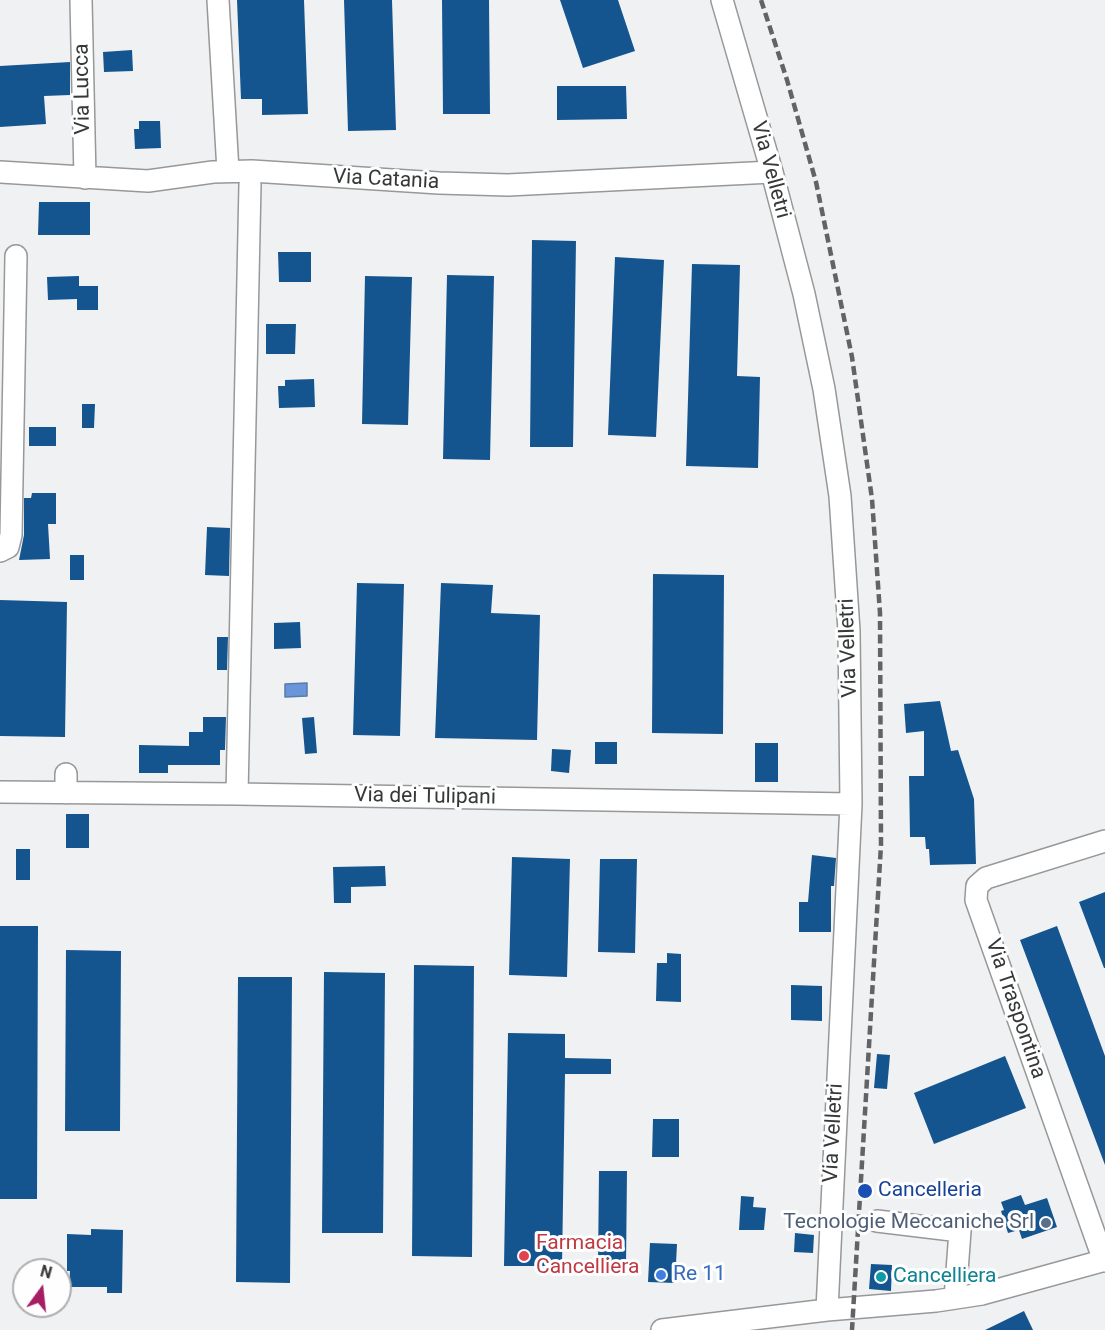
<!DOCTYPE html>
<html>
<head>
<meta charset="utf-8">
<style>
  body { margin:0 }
  #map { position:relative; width:1105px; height:1330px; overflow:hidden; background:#f0f1f3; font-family:Roboto,sans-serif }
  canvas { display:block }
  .north { position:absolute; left:12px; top:1258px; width:60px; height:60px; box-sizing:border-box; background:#fefeff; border:2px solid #aeaeaf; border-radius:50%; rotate:15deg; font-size:16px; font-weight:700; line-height:24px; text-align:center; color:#363737 }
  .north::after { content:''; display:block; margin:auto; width:21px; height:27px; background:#a71d63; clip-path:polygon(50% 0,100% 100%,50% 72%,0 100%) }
</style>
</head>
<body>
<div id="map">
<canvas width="1105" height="1330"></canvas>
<div class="north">N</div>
</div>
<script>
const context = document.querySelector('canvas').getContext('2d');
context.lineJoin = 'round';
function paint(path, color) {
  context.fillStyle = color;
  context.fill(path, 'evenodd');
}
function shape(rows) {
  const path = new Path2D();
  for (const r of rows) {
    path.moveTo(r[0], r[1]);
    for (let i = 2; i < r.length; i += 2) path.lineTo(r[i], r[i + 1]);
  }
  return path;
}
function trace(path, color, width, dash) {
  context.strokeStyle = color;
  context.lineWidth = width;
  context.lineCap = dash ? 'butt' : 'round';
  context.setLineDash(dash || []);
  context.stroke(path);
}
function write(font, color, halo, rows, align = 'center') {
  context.font = font + ' Roboto,sans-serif';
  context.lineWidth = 6;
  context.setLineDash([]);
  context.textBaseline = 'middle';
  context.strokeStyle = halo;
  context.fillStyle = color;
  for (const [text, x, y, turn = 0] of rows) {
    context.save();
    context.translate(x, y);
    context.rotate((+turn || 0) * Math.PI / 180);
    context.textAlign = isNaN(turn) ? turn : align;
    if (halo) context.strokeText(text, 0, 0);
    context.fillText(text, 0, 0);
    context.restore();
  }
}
const water = shape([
  [307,683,307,696,285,697,285,684,307,683]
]);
paint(water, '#6996db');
trace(water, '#5a7aaa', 1.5);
paint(shape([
  [237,0,304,0,308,114,262,115,262,99,241,99],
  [344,0,392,0,396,130,348,131],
  [442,0,489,0,490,114,443,114],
  [560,0,618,0,635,51,583,68],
  [132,50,133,71,104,72,103,52],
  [70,62,70,95,44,96,46,124,0,127,0,66],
  [557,86,626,86,627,119,557,120],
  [139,121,160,121,161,148,135,149,134,129,139,129],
  [39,202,90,202,90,235,38,235],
  [532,240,576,241,573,447,530,447],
  [278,252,311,252,311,282,279,282],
  [615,257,664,260,656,437,608,435],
  [692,264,740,265,737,376,760,377,758,468,686,466],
  [447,275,494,276,490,460,443,459],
  [79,276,79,286,98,286,98,310,77,310,77,299,48,300,47,277],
  [365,276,412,277,408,425,362,424],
  [266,324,296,324,295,354,266,354],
  [314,379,315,407,279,408,278,386,285,386,285,380],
  [82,404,95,404,94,428,82,428],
  [29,427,56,427,56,446,29,446],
  [32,493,56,493,56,524,48,524,50,559,19,560,24,535,24,498,31,498],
  [207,527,230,528,229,576,205,575],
  [70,555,84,555,84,580,70,580],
  [653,574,724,575,723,734,652,733],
  [357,583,404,584,400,736,353,735],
  [441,583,493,585,491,613,540,615,537,740,435,738],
  [0,600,67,602,65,737,0,736],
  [300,622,301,648,274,649,274,623],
  [217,637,228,637,227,670,217,670],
  [940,701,951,751,958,750,974,799,976,864,930,865,929,849,926,849,925,837,910,837,909,776,924,776,924,731,906,733,904,704],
  [203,717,226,717,225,750,220,750,220,765,168,765,168,773,139,773,139,745,189,746,189,732,203,732],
  [314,717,317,753,305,754,302,718],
  [595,742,617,742,617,764,595,764],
  [755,743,778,743,778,782,755,782],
  [552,749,571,750,569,773,551,771],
  [66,814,89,814,89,848,66,848],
  [16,849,30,849,30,880,16,880],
  [812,855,836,858,834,886,831,886,831,932,799,932,799,902,808,902],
  [512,857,570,859,567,977,509,975],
  [600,859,637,859,635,953,598,952],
  [385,866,386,886,351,887,351,903,334,903,333,867],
  [1105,892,1105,968,1104,968,1079,902],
  [0,926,38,926,37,1199,0,1199],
  [1057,926,1105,1056,1105,1165,1020,940],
  [66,950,121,951,120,1131,65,1131],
  [667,953,681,954,681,1002,656,1001,657,963,667,963],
  [414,965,474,966,472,1257,412,1256],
  [324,972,385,973,383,1233,322,1233],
  [238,977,292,977,290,1283,236,1282],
  [791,985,822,986,822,1021,791,1020],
  [508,1033,565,1034,565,1058,611,1059,611,1074,565,1074,562,1266,504,1266],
  [877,1054,890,1055,887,1089,874,1088],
  [1005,1056,1026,1108,934,1144,914,1093],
  [653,1119,679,1119,679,1157,652,1157],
  [599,1171,627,1171,626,1266,598,1266],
  [1021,1195,1025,1205,1047,1198,1057,1227,1022,1239,1019,1230,1008,1233,1001,1211,1004,1210,1001,1202],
  [741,1196,754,1197,753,1207,766,1208,764,1230,739,1230],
  [91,1229,123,1230,122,1293,107,1293,107,1287,69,1287,70,1271,67,1271,67,1234,91,1235],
  [795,1233,814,1235,813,1253,794,1252],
  [650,1243,677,1244,675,1283,648,1282],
  [871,1264,892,1265,891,1291,869,1289],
  [1024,1311,1033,1330,985,1330]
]), '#14558f');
const minor = shape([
  [81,0,85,178],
  [218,0,228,171],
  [722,0,772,172,804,294,824,389,840,496,849,631,851,804,827,1310],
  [0,172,148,181,213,172,252,171,439,183,508,185,772,172],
  [0,551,8,547,11,535,16,256],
  [66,774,66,793],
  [0,792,237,794,851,804],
  [237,794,250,184],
  [877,1221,960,1231,955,1298],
  [1104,1261,976,900,977,886,986,878,1105,841],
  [662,1330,827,1310,936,1301,982,1294,1105,1260]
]);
trace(minor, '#969899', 24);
trace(minor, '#fff', 21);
trace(shape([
  [761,0,787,80,816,182,852,357,872,499,880,613,881,845,852,1330]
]), '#626364', 4.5, [9, 4.5]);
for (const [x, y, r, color] of [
  [865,1191,8,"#1a4fb4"],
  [1046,1223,6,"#5c6f8a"],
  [524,1256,6,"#e0444e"],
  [661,1275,6,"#3f7fe0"],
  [881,1277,6,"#0f9aa8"]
]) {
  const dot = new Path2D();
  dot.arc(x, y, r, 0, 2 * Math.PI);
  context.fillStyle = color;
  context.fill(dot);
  trace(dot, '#fefeff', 2);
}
write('21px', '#363737', '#fefeff', [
  ["Via Lucca",83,89,-91],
  ["Via Velletri",770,170,75],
  ["Via Catania",386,180,3],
  ["Via Velletri",849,648,-92],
  ["Via dei Tulipani",425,797,1],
  ["Via Traspontina",1015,1009,71],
  ["Via Velletri",834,1133,-87]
]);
write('21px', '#164399', '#fefeff', [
  ["Cancelleria",878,1191]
], 'left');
write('21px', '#4e5e75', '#fefeff', [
  ["Tecnologie Meccaniche Srl",1034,1223]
], 'right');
write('21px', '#be3a42', '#fefeff', [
  ["Farmacia",536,1244],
  ["Cancelliera",536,1268]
], 'left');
write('21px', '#366cbe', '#fefeff', [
  ["Re 11",673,1275]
], 'left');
write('21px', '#0d838f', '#fefeff', [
  ["Cancelliera",893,1277]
], 'left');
</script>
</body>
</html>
